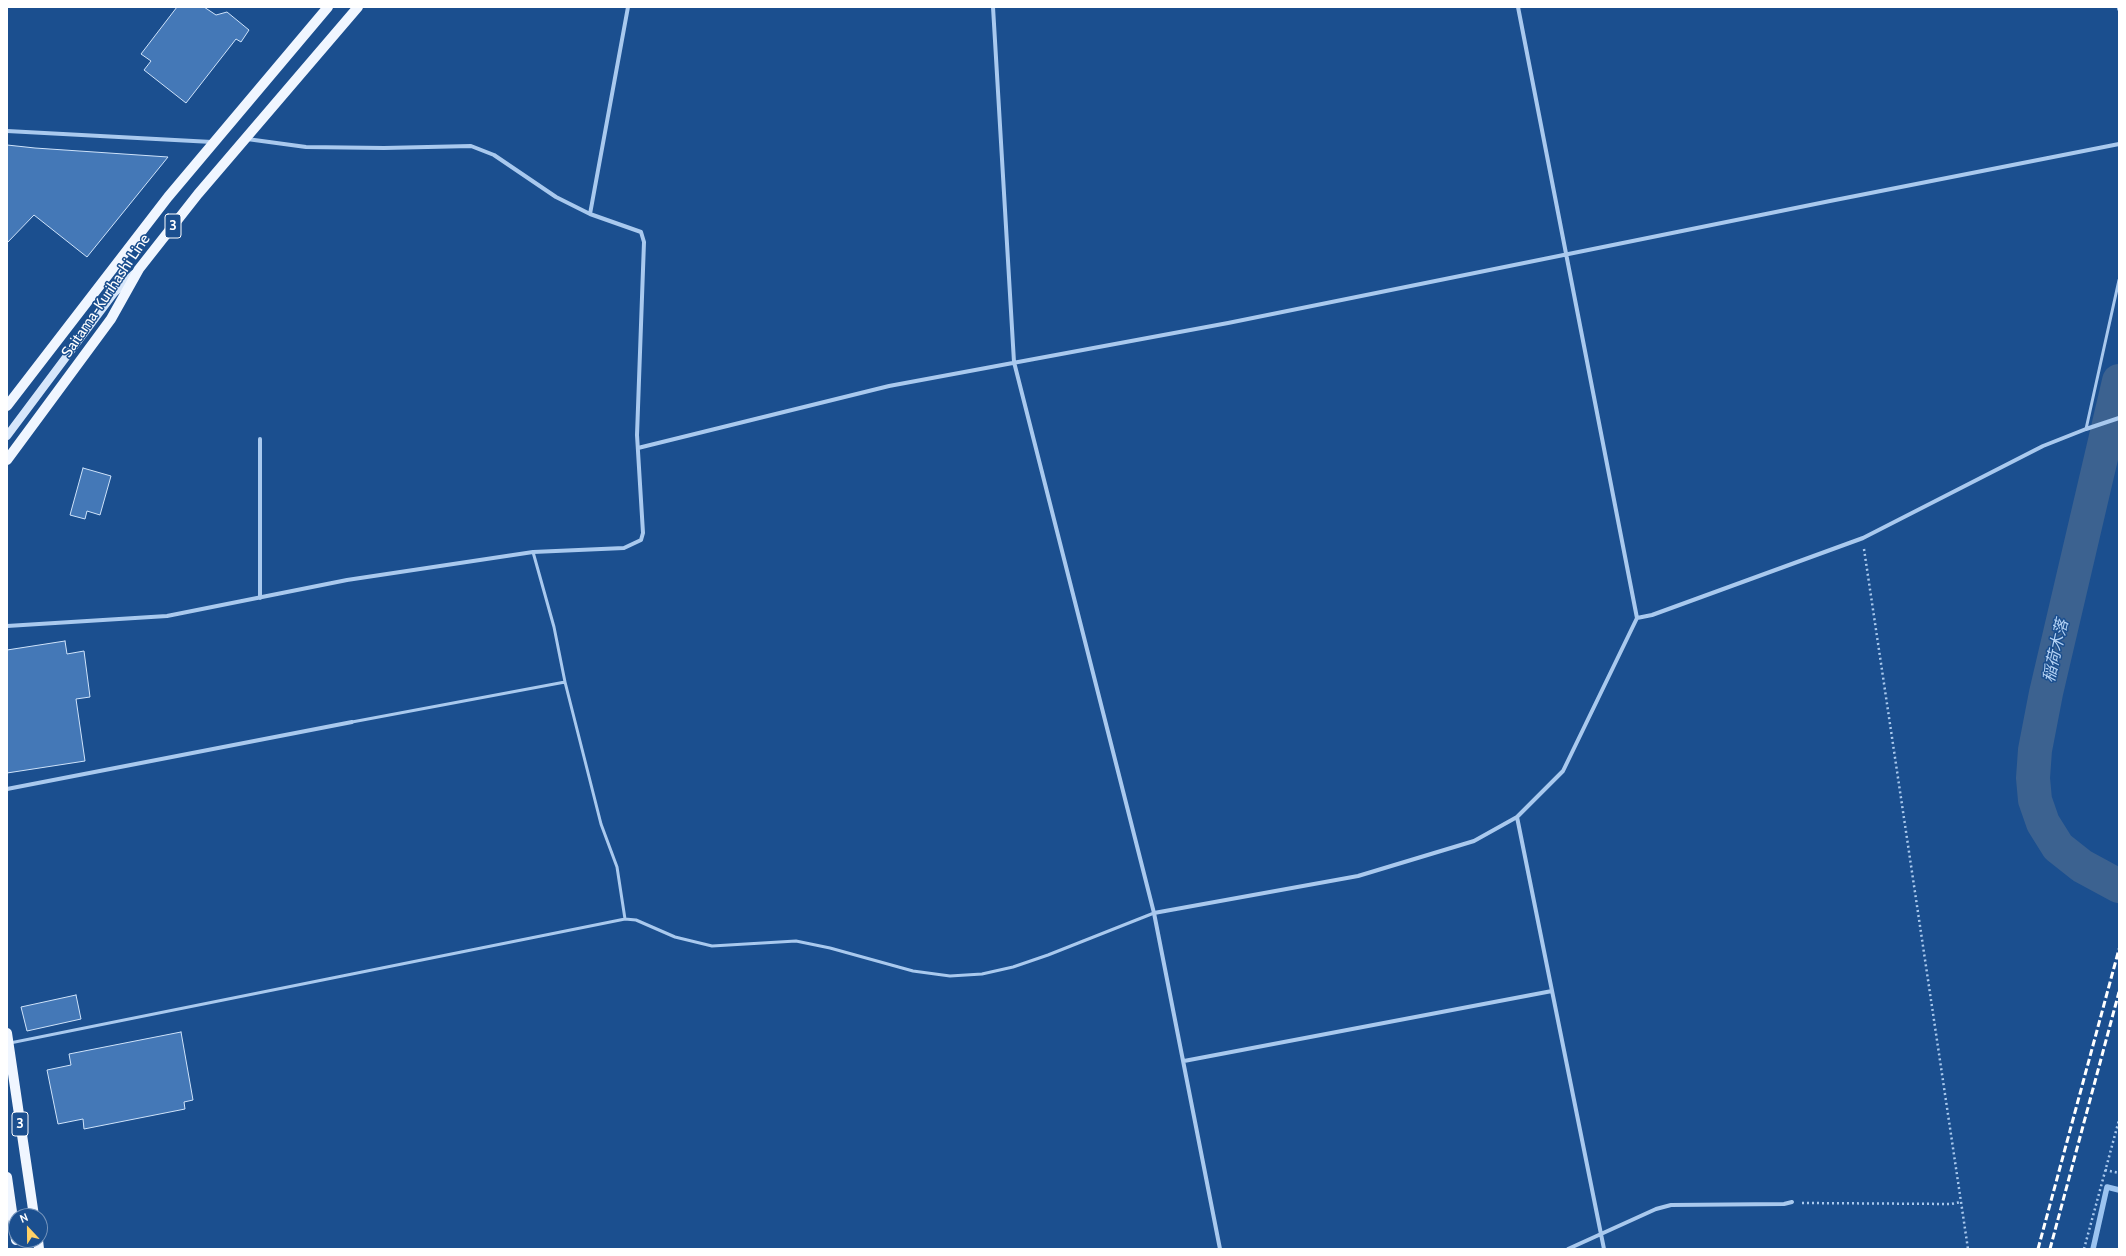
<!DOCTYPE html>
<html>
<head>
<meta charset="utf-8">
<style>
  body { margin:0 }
  #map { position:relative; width:2126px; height:1256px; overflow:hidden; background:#1b4f8f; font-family:Cabin,sans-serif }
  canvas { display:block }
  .frame { position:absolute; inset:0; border:8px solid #fff; pointer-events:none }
  .north { position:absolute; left:8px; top:1208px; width:40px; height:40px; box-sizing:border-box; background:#1b4f8f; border:1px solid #7695bc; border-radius:50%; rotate:338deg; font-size:11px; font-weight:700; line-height:16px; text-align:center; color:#fff }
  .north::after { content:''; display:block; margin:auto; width:14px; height:18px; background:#ffd166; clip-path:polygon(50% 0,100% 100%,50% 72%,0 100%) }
</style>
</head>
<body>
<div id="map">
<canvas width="2126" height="1256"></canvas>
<div class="frame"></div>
<div class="north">N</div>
</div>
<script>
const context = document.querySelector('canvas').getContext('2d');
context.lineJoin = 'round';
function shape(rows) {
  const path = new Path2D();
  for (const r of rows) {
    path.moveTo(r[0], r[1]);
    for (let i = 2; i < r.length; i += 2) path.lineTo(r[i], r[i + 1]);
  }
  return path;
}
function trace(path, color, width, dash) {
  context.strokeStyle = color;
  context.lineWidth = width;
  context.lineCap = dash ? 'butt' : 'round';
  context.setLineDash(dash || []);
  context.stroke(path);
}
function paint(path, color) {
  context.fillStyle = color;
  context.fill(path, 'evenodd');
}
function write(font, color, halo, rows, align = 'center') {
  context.font = font + ' Cabin,"Noto Sans JP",sans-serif';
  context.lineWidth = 3;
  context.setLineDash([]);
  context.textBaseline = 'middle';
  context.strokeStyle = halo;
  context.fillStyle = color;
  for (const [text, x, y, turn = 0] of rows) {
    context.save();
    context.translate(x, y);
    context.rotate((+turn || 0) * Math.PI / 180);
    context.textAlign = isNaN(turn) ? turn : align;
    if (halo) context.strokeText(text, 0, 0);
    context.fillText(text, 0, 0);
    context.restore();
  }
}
trace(shape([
  [2093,1249,2107,1187,2119,1190]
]), '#9cc4f0', 5.5);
trace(shape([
  [2119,381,2046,693,2035,750,2033,778,2035,800,2043,823,2058,847,2082,866,2119,886]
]), '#3c6290', 34);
const building = shape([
  [177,7,204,7,216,15,227,12,249,30,241,42,236,39,186,103,144,70,151,61,141,54,177,7],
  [7,145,35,148,168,157,87,257,34,215,7,243,7,145],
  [83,468,111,476,100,515,87,511,85,519,70,515,83,468],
  [65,641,67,654,84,651,90,697,76,699,85,761,7,773,7,650,65,641],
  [76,995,81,1019,27,1031,21,1007,76,995],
  [181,1032,193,1100,184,1102,185,1109,84,1129,83,1119,58,1124,47,1070,71,1065,69,1054,181,1032]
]);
paint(building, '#4478b7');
trace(building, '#cfe3fa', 1);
trace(shape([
  [1864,549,1968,1249],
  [2105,1170,2119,1173],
  [1802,1203,1951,1204,1961,1202],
  [2084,1249,2119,1120]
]), '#a9c9ee', 2.5, [2, 3]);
trace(shape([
  [2086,429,2119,280],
  [533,552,554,627,565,682,601,824,617,867,625,919],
  [352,722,565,682],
  [10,1043,625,919,636,920,675,937,712,946,796,941,830,948,913,971,950,976,982,974,1013,967,1048,955,1154,913]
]), '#a9c9ee', 3);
trace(shape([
  [993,7,1014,362,1154,913,1220,1249],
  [2119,7,2119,9],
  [7,131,212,142],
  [590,214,628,7],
  [638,448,889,386,1228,323,1830,201,2119,144],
  [260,598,260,439],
  [1637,618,1652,615,1863,538,2043,446,2086,429,2119,418],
  [7,626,167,616,347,580,533,552,624,548,641,540,643,533,637,435,644,242,641,232,590,214,556,197,494,155,471,146,384,148,306,147,247,139],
  [7,789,352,722],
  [1517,817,1604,1249],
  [1154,913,1358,876,1474,841,1517,817,1563,771,1637,618,1518,7],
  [1184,1061,1552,991],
  [1568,1249,1656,1209,1671,1205,1784,1204,1792,1202]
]), '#a9c9ee', 4);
trace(shape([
  [7,436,114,293,134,274]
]), '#d6e6fa', 8);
trace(shape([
  [7,406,168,197,328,7],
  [7,460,111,319,139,269,198,194,358,7],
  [7,1033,34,1216],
  [7,1177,16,1240],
  [38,1240,39,1249]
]), '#f0f6ff', 10);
trace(shape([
  [2038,1249,2119,949],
  [2050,1249,2119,992]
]), '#fff', 3, [7, 3]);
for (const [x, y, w] of [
  [173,226,16],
  [20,1124,16]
]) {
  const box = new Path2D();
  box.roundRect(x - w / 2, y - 12, w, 24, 3);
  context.fillStyle = '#1b4f8f';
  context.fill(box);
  trace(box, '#fff', 1);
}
write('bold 14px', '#fff', null, [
  ["3",173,226],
  ["3",20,1124]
]);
write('15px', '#fff', '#1b4f8f', [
  ["Saitama-Kurihashi Line",106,296,-56]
]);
write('italic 16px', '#b5d3f5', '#1b4f8f', [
  ["稲荷木落",2056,651,-77]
]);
</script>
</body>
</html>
